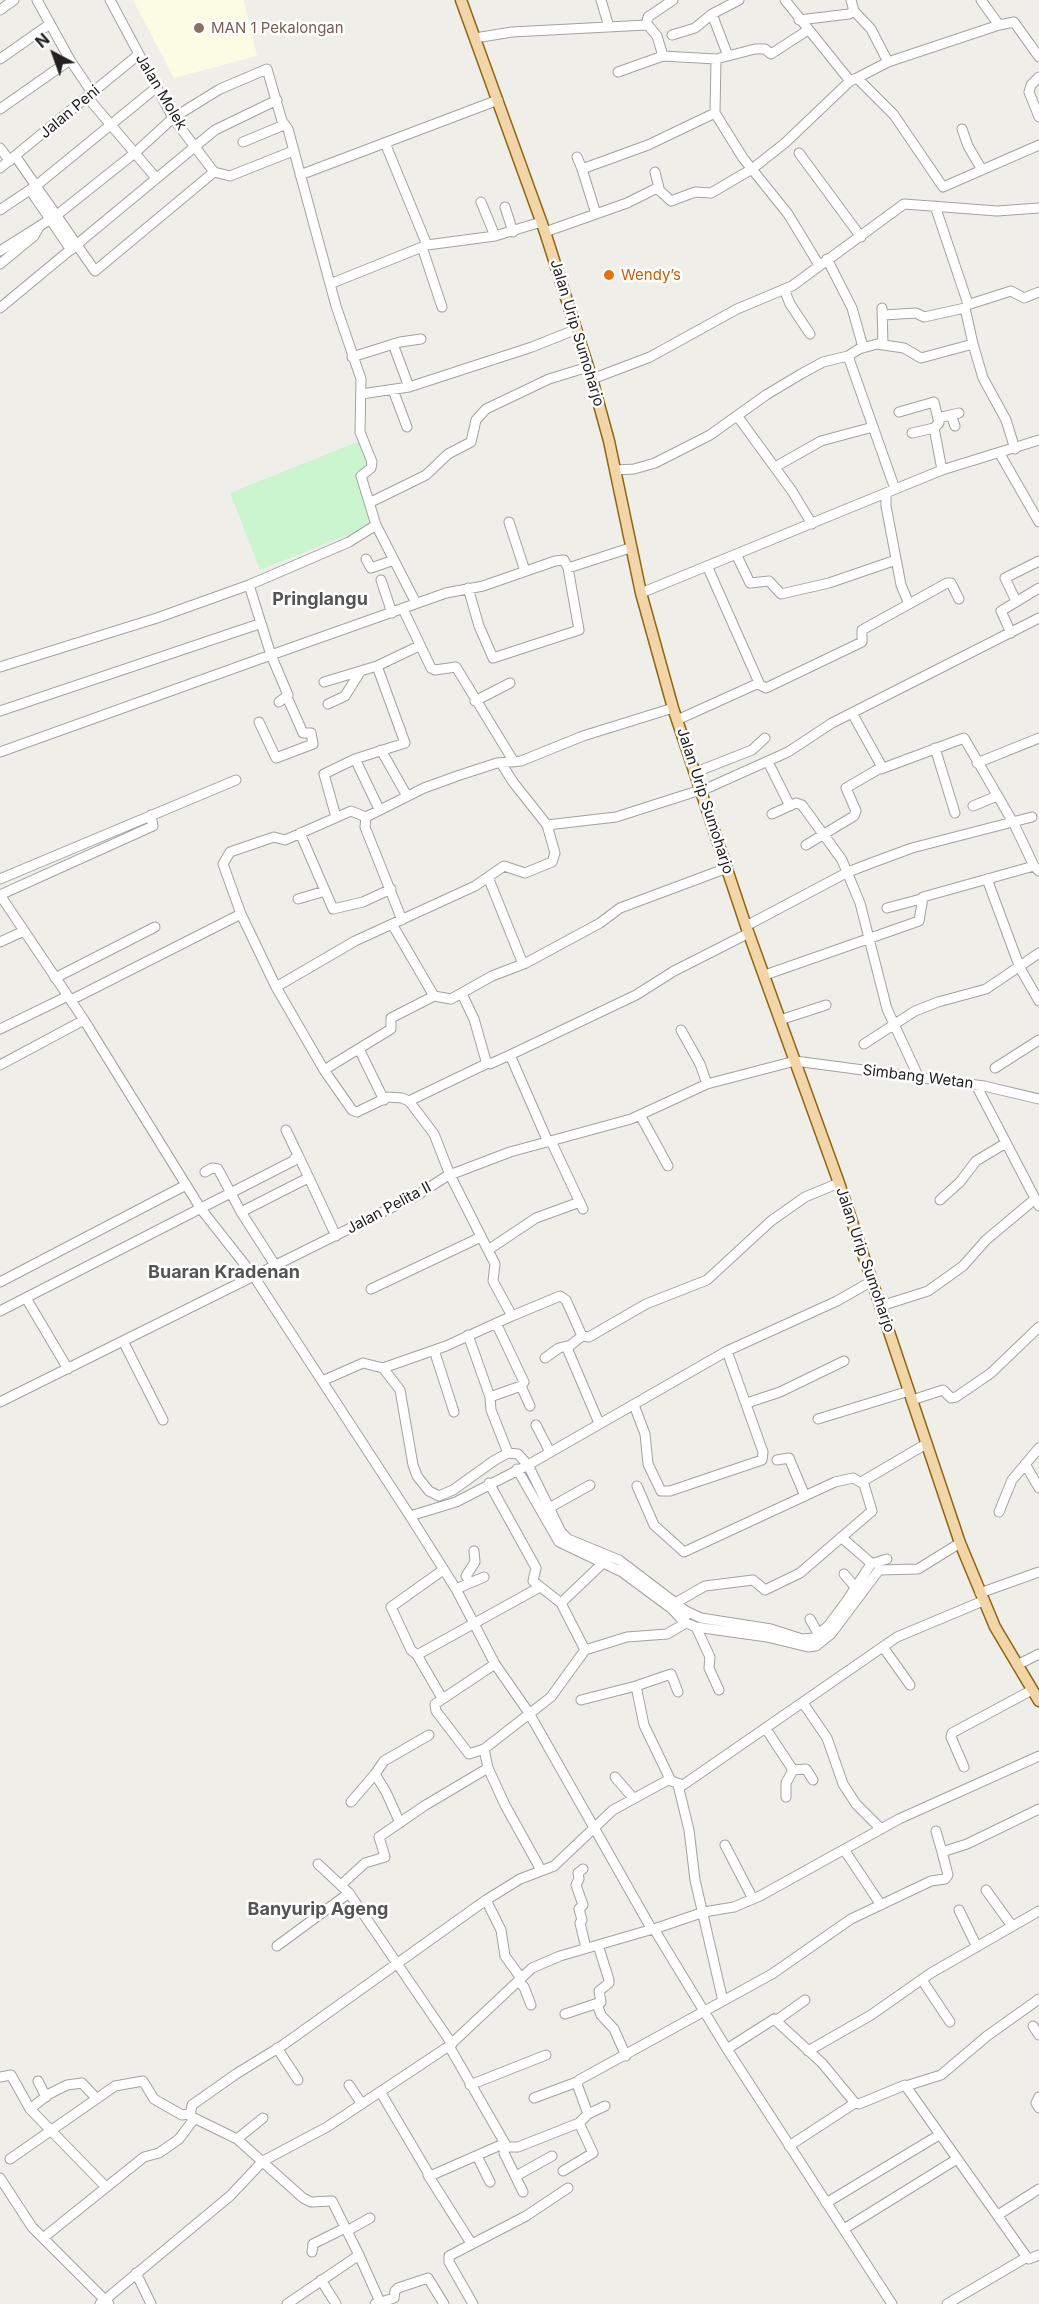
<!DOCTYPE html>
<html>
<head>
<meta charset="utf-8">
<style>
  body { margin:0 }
  #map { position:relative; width:1039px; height:2304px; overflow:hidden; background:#f0eee8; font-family:Inter,sans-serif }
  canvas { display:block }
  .north { position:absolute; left:24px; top:24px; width:60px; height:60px; -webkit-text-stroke:4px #fff; paint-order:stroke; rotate:319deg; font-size:16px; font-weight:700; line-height:24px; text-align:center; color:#212121 }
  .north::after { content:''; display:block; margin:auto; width:21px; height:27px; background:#212121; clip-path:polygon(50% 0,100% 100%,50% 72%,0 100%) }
</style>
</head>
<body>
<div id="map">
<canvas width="1039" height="2304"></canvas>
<div class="north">N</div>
</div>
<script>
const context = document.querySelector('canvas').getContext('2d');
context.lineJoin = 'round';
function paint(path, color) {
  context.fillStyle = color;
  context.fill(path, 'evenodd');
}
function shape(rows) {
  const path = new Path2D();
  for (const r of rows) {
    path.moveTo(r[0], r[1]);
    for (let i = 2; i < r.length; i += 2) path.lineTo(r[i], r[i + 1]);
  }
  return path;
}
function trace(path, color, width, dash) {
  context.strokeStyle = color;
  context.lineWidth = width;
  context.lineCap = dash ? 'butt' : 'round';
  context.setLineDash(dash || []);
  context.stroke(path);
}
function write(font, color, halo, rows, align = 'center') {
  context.font = font + ' Inter,sans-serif';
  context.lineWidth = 5;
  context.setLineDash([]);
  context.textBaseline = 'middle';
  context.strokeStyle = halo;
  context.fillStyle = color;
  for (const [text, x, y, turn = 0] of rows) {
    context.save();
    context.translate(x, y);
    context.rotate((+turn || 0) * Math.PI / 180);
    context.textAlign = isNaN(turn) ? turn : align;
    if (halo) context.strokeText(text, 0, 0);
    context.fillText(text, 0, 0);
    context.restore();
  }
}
paint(shape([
  [133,0,244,0,257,56,174,78]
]), '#fcfce5');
paint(shape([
  [360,441,370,466,355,472,375,524,260,570,230,493]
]), '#cbf5cf');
const minor = shape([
  [37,0,70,60,93,94],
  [601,0,609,27],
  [785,0,850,81],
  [981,0,999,25,1014,22,1039,57],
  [0,10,14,0],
  [854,11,871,29,888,62],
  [712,14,728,56],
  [799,20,849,14,854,11,851,0],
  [647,24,657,36,663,56],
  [672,35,695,28,712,14,739,0],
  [475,38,512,32,646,25,648,17,673,0],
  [0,59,50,24],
  [618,72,663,56,716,59,755,49,765,49,771,54,808,30],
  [1039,77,1031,85,1029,92,1039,117],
  [857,78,888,62,999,25],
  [88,98,156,178],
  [0,109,70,60],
  [715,113,716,59],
  [962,129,968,146,982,170],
  [243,142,284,125],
  [385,143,427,245],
  [0,148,10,161],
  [799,153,861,237],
  [16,157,95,271,214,172,173,118,110,0],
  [577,157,582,169],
  [0,168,138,55],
  [214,172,230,176,293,151],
  [655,172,659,188],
  [300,175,498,100],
  [30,190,71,250],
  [481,202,495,236],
  [935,206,968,304],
  [505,207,513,232],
  [0,210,37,185,157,87],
  [596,214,582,169,648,145,715,113,743,158,788,214,819,265],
  [545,232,627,203,657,188,671,201,695,192,711,193,752,169,785,143,850,81,857,78,894,115,943,187,1039,145],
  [422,247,442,307],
  [0,251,57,215,136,152,173,118,220,89,267,69,282,121,288,129,336,306,361,379,360,432,372,462,371,468,361,476,376,525,349,542,249,585,157,618,0,667],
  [827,259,852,308,863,347],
  [0,264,34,236,39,227],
  [330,284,427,245,495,236,541,222],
  [784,289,790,304,810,334],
  [0,308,215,130,277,100],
  [882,308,883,344],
  [883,315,916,313,924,317,965,308],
  [393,344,409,387],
  [973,344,965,308,967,305,1011,291,1024,298,1039,292],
  [848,356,895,489],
  [352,357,400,342,421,339],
  [592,379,650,357,737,309,792,286,904,204,997,211,1039,208],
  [393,390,407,427],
  [361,394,409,387,532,347,577,329],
  [899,412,934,402,939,423,934,428],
  [951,415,955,426],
  [738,417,792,491,812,524],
  [938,418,959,413],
  [912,433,934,428,942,470],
  [1000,454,1039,522],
  [775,467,821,441,873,427],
  [616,470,634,469,655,463,710,435,766,395,801,374,823,362,848,356,859,349,877,344,904,348,921,358,973,344,983,378,1006,420,1015,449],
  [886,493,886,506,901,585,909,604],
  [371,502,426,475,448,454,471,442,476,420,486,409,549,379,588,367],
  [509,522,525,571],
  [376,525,416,603],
  [737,556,750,583,769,581,781,594,829,583,896,560],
  [366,559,371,568,394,560],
  [708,568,760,685,766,688,862,642,862,630,947,583,951,583,959,599],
  [381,580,392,613],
  [249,585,271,655,446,593,483,586,555,561,564,560,568,568,630,548],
  [468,588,479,626,493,658,579,630,568,568],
  [641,593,942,470,1039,440],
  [1016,601,1005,578,1039,561],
  [403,609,431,668,435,670,456,667,514,762],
  [1011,633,1001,611,1039,588],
  [377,666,405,743,355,759,379,809],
  [324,682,377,666,419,646],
  [475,701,510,683],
  [328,704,345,696,360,672],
  [0,711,259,624],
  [677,720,759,683],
  [259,722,276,758,313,744,311,733,303,733,287,697],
  [935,748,955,813],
  [381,750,407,796],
  [0,752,271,655,288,695,279,702],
  [768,762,790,806],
  [501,763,513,782,547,825],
  [977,763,1039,738],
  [881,769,964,738,1014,824,1034,866,1039,871],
  [696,772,752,750,765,738],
  [973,806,997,796],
  [772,814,796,803,802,805,842,860,860,903,887,1009,919,1078],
  [336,817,324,774,355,759],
  [366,817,365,827,402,920],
  [300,833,333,909,363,902,391,889],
  [806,845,854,816,856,811,846,788,882,767,852,713],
  [488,877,523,964],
  [0,879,236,780],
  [987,879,1020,968,1039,1001],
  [0,895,84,1020,201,1209,253,1275,410,1516,456,1589,495,1664,529,1713,651,1928,654,1929,704,1912,734,1907,760,1896,899,1819,1039,1756],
  [0,895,153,826,151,815],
  [298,899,325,891],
  [887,908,921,899],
  [241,914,276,987],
  [392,924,434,996,451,999,492,976,526,963,600,923,620,908,727,868],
  [746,926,848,872,874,862,912,848,1032,817],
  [0,942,24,931],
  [765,975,919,921,923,897,1034,866],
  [55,978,155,927],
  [462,994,474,1019,486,1061,490,1064,510,1055],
  [71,1000,241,914,223,864,230,852,274,837,285,840,351,811,366,817,424,788,460,775,497,763,521,761,583,736,673,708],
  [780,1020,826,1005],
  [0,1029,68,996],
  [681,1030,700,1064,707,1084],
  [864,1044,915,1011,938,1002,986,989,1039,953],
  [359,1049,384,1100],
  [0,1065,84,1020],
  [995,1068,1039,1040],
  [324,1070,391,1029,391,1018,434,996],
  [976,1085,1039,1206],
  [409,1101,488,1063],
  [640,1115,668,1166],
  [551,1141,583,1209],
  [548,1142,510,1055,636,995,674,971,749,933],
  [298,1155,309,1178],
  [205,1172,212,1168,218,1169,241,1212],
  [839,1183,805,1197,771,1221,707,1280,646,1304,589,1337,582,1336,566,1300,560,1296,512,1316,493,1281,495,1264,450,1175,434,1134,409,1101,402,1098,388,1097,357,1112,352,1110,324,1070,276,987,355,941,475,886,504,866,525,873,552,862,555,853,547,825,616,817,710,787,788,752,832,723,1039,618],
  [940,1200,960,1182,976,1161,1006,1143],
  [488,1250,536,1218,580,1202],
  [275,1265,241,1212,306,1179,309,1178,336,1236],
  [0,1282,186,1185],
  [371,1289,481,1237],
  [26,1298,68,1369],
  [881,1306,928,1291,963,1266,986,1240,1035,1199],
  [0,1311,293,1161,298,1155,286,1130],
  [496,1323,524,1382,521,1386,490,1397,491,1410,508,1453],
  [468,1335,490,1397],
  [582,1336,567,1348,599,1423],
  [124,1343,163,1420],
  [434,1350,454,1412],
  [545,1358,559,1348,567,1346],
  [383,1368,446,1346,512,1316],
  [322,1381,363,1363,383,1368,400,1390,413,1465,417,1476,429,1491,439,1496,453,1490,495,1460,508,1453,518,1454,528,1465,561,1532,568,1539,619,1560,686,1611,701,1618,771,1629,802,1639,814,1638,828,1626,846,1602,871,1564,887,1559],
  [521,1386,530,1406],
  [912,1400,943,1390,951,1398,956,1397,991,1373,1039,1327],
  [0,1402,419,1194,447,1176,510,1152,631,1119,707,1084,795,1061,984,1086,1039,1099],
  [747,1403,780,1392,844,1361],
  [634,1405,645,1434,648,1464,661,1491,670,1491,762,1460,763,1452,727,1351],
  [818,1419,909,1391],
  [536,1425,550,1452],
  [777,1460,789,1458,805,1496],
  [1025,1464,1039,1488],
  [517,1469,559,1542,622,1572,672,1609,684,1622,696,1627,710,1657,709,1668,719,1690],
  [489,1483,536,1568,533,1581,561,1603,585,1650],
  [637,1486,654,1525,684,1552,835,1482,853,1478,862,1483],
  [549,1508,590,1485],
  [999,1512,1012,1480,1039,1448],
  [410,1516,456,1502,528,1465,727,1351,837,1301,872,1281],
  [841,1537,871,1563],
  [844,1574,856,1588],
  [469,1581,466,1576,475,1562,474,1551],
  [456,1589,484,1577],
  [980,1593,1039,1572],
  [677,1602,705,1586,753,1580,765,1590,800,1573,872,1511,863,1481,926,1444],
  [561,1603,604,1562],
  [810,1619,819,1635],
  [696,1627,767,1637,808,1647,816,1646,831,1634,879,1570,918,1569,960,1543],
  [883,1647,910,1685],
  [417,1655,540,1587],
  [1017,1665,1039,1654],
  [636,1686,671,1674,678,1692],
  [442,1698,417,1655,411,1650,391,1607,443,1570],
  [581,1700,636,1686,644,1725,670,1779],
  [803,1703,827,1738,843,1784,856,1804,881,1829],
  [766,1729,793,1770],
  [484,1749,469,1754,436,1711,435,1704,495,1664],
  [964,1767,951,1737,952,1733,1032,1690],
  [615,1777,633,1798],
  [678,1785,689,1830,695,1880,723,2001],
  [786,1797,786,1783,793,1770,806,1769,813,1780],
  [351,1802,375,1774],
  [400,1823,386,1792,375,1774,384,1761,429,1735],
  [936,1831,942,1852],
  [725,1845,753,1899],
  [845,1851,881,1905],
  [318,1864,349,1893,452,2044],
  [583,1869,578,1873,579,1879,576,1885,583,1905,579,1909,582,1920,580,1923,586,1948],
  [541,1870,505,1805,488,1768,484,1749,551,1697,585,1650,627,1637,667,1634,684,1624,686,1611],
  [341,1885,365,1863,385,1857,379,1837,424,1806,488,1768],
  [986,1890,1012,1926],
  [486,1900,501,1930,505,1956,521,1978],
  [959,1910,977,1947],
  [654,1929,727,2049,892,2304],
  [277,1946,349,1893],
  [922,1980,950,2022],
  [518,1981,524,1987,531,2005],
  [597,2004,601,2015,614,2029,626,2056],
  [565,2014,601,2002,599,1991,609,1983,609,1980,598,1945],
  [777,2020,805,2000],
  [1033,2026,1039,2035],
  [449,2046,507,2147,518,2147,579,2123,588,2114,577,2084,579,2080,772,1974,851,1919,931,1881,945,1879,948,1875,942,1852,967,1844,1039,1809],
  [277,2048,298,2080],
  [727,2049,774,2019,822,2063,855,2103,859,2104,905,2085,1026,2256,1029,2259,1039,2255],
  [808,2051,871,2015,931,1973,1039,1911],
  [0,2077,11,2075,30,2109,105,2186],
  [38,2081,46,2097],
  [349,2085,362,2104],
  [470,2085,546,2055],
  [906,2086,941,2075,987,2036,1039,1999],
  [381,2093,430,2176,503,2144],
  [1039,2097,1036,2103,1039,2108],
  [534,2098,577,2082],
  [30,2109,49,2094,67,2085,82,2083,96,2098],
  [588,2114,605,2106],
  [237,2139,263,2118],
  [505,2145,504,2153,523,2192],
  [789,2146,855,2103],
  [477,2156,490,2182],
  [10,2159,115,2086,143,2081,154,2099,182,2115,188,2114],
  [563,2171,593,2153,579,2123],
  [428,2175,471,2243],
  [516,2176,552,2156],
  [0,2178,32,2227,109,2304],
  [826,2203,939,2135],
  [998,2215,1039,2189],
  [844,2229,957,2159],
  [347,2231,370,2218],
  [43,2238,144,2157,159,2153,179,2139,194,2119],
  [312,2252,313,2244,345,2228],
  [359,2255,380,2302],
  [136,2273,151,2304],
  [321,2280,336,2304],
  [100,2304,230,2196,263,2161,327,2127,449,2046,532,1968,560,1956,653,1929],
  [287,2304,359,2255,332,2201,311,2202,303,2198,237,2139,190,2116,192,2105,236,2074,283,2045,486,1900,520,1879,554,1866,613,1810,668,1780,683,1785,897,1637,983,1601],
  [375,2304,394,2298,395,2291,398,2288,428,2278,444,2304],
  [473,2304,449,2262,449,2256,526,2216,568,2188],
  [947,2304,1027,2257]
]);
const major = shape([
  [461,0,545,232,592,379,609,441,641,593,673,708,746,926,839,1183,960,1543,995,1627,1039,1701]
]);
trace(minor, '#a2a2a2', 11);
trace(major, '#8e670f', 13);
trace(minor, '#fff', 9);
trace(major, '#f3d5aa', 10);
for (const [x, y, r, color] of [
  [199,28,6,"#8d6e63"],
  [609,275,6,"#e8710a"]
]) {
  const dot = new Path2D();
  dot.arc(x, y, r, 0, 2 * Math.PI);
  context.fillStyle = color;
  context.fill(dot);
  trace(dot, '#fff', 2);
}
write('15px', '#785e54', '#fff', [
  ["MAN 1 Pekalongan",211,28]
], 'left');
write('15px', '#212121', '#fff', [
  ["Jalan Molek",161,92,59],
  ["Jalan Peni",70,112,-40],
  ["Jalan Urip Sumoharjo",577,333,73],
  ["Jalan Urip Sumoharjo",705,801,72],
  ["Simbang Wetan",918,1077,7],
  ["Jalan Pelita II",389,1208,-28],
  ["Jalan Urip Sumoharjo",865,1260,71]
]);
write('15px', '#c56008', '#fff', [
  ["Wendy’s",621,275]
], 'left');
write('bold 18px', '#545454', '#fff', [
  ["Pringlangu",320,600],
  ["Buaran Kradenan",224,1273],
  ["Banyurip Ageng",318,1910]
]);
</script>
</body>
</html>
